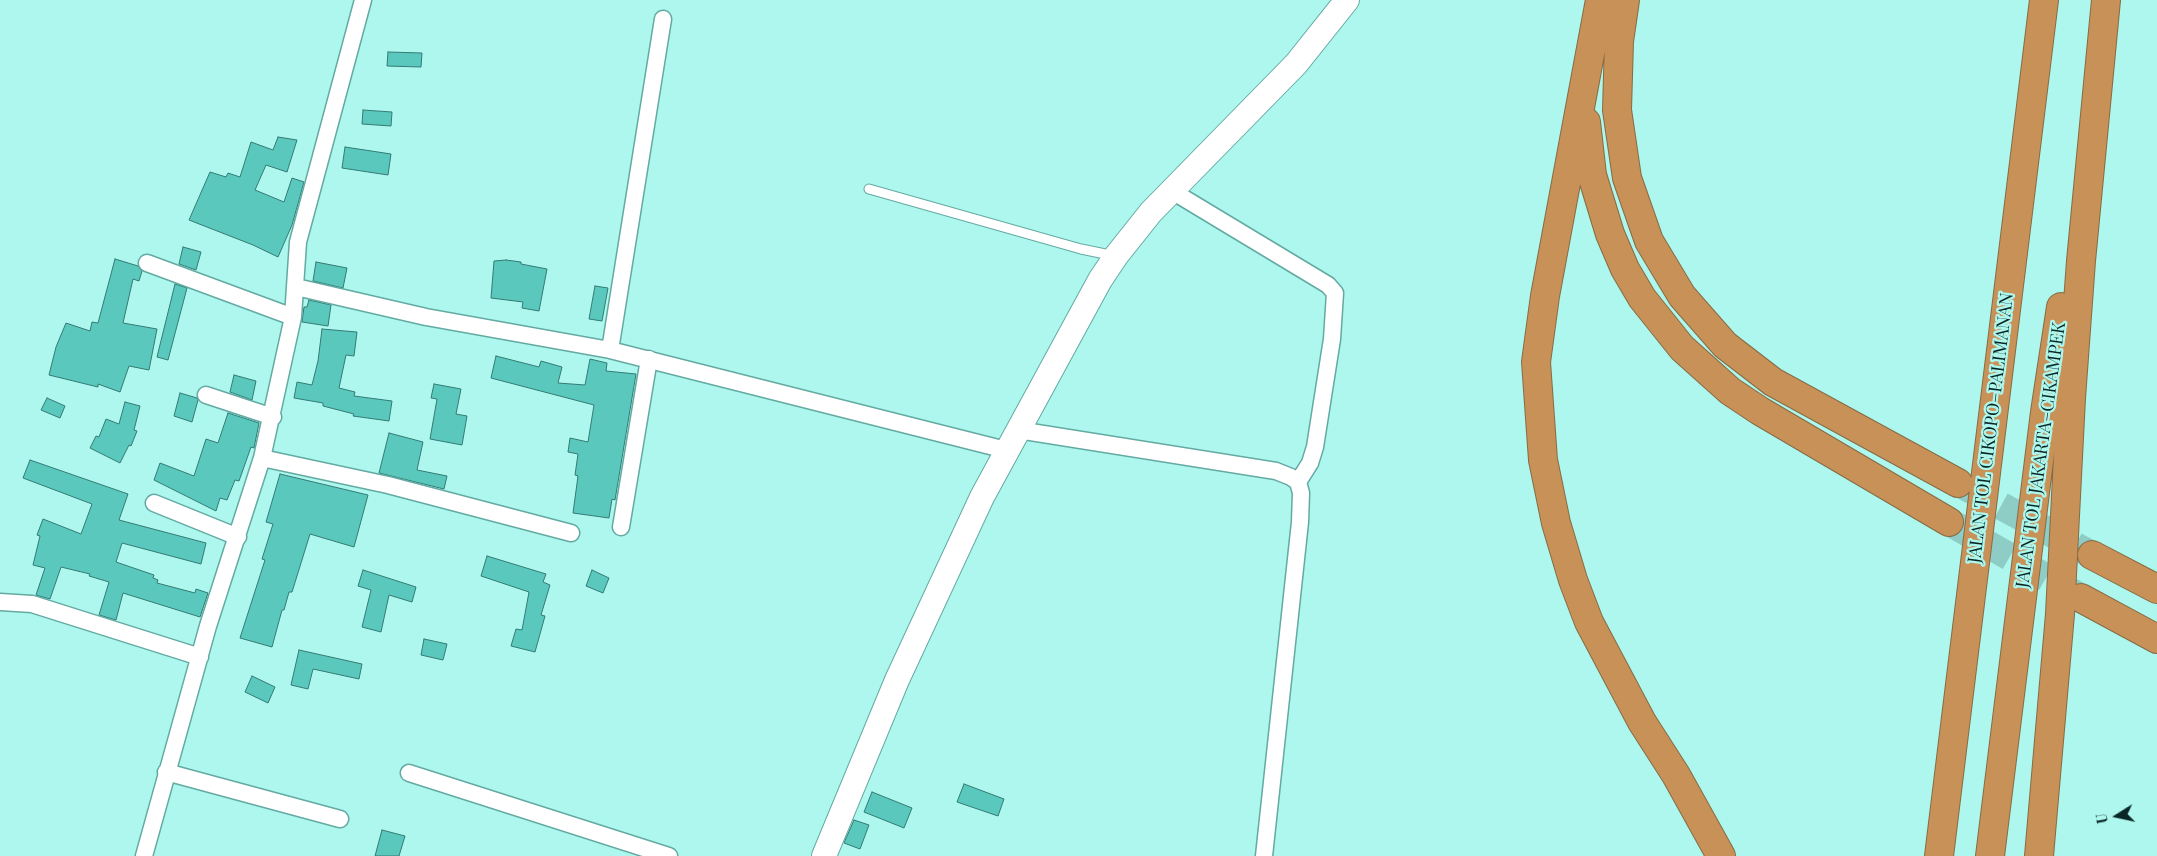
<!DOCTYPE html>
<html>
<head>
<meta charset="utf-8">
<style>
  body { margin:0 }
  #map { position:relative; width:2157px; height:856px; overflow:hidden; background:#aef7ee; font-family:"Playfair Display",serif }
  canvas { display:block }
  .north { position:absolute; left:2092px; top:791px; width:50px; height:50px; -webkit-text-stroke:4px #aef7ee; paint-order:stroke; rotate:260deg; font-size:14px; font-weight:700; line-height:20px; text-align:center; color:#082724 }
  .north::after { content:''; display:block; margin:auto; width:18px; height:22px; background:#082724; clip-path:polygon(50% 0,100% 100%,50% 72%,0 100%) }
</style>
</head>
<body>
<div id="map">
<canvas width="2157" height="856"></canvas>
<div class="north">U</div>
</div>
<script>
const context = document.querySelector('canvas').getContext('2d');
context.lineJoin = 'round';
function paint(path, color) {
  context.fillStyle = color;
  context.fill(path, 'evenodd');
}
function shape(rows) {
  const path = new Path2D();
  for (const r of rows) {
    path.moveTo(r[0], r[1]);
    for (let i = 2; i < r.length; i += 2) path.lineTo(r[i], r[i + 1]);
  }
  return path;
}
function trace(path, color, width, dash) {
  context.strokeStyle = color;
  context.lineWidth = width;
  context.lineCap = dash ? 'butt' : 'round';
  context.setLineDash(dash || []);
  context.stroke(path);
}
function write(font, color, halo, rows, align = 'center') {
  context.font = font + ' "Playfair Display",serif';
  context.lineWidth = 4.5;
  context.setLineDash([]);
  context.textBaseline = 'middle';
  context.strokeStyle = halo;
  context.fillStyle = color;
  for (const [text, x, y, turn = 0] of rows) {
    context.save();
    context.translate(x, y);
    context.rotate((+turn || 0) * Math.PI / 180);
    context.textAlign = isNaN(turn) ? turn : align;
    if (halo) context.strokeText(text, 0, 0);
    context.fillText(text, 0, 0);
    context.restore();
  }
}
const building = shape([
  [388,52,422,53,421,67,387,66,388,52],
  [363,110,392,112,391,126,362,124,363,110],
  [278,137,297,140,287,172,266,165,255,190,284,202,292,178,304,182,292,225,278,257,253,245,189,220,210,172,226,177,228,173,240,177,251,142,273,150,278,137],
  [345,147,391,154,388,175,342,168,345,147],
  [183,247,201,252,196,270,179,264,183,247],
  [115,259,138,266,142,271,139,281,133,279,123,323,157,329,149,370,129,366,120,392,98,384,98,387,49,375,56,347,66,323,90,331,92,322,98,323,115,259],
  [506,260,521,262,521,264,547,269,539,311,522,308,523,302,491,298,494,261,506,260],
  [316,262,347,268,343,288,313,281,316,262],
  [175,284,187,288,168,360,157,357,175,284],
  [595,286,608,288,602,321,589,319,595,286],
  [309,300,331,305,328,326,302,322,304,307,307,307,309,300],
  [322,329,357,332,354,356,346,355,339,388,355,392,354,396,392,401,389,421,353,416,354,414,323,406,323,403,294,398,297,382,312,385,318,361,322,329],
  [496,356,539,367,541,361,562,367,558,383,585,385,590,359,607,363,606,371,636,374,615,500,612,499,609,518,573,513,578,476,575,475,578,454,568,452,570,438,588,442,594,405,491,378,496,356],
  [234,375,256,381,252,400,230,392,234,375],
  [434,384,461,389,456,414,467,416,462,445,430,439,437,399,431,398,434,384],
  [180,393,197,398,198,400,192,422,174,416,180,393],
  [47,398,65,406,60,418,41,410,47,398],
  [125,402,140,406,134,430,137,431,131,446,129,445,120,463,90,448,96,436,99,437,106,419,119,424,125,402],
  [228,413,259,423,254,448,251,447,239,481,235,480,227,500,220,498,216,511,154,480,160,463,194,476,206,439,218,443,228,413],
  [389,433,423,442,417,470,447,476,444,489,379,473,389,433],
  [30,460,128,494,119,520,206,543,201,564,122,543,116,562,154,575,153,578,158,580,157,583,195,593,196,589,208,593,200,617,123,593,116,620,99,615,109,582,89,576,90,574,61,567,50,599,36,595,45,568,33,565,40,536,37,535,43,519,81,534,92,504,23,478,30,460],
  [280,474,368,495,354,547,310,534,292,592,289,592,284,610,282,610,272,647,240,638,265,560,262,559,273,524,266,522,280,474],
  [487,556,546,574,543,582,550,585,541,615,545,616,535,652,511,646,516,629,522,630,529,592,481,576,487,556],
  [363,570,416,587,412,602,389,595,381,632,362,627,371,590,358,586,363,570],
  [592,570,609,578,603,593,586,586,592,570],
  [424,639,447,644,443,660,421,655,424,639],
  [299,650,362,664,359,679,313,669,308,689,291,685,299,650],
  [252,676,275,687,268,703,245,692,252,676],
  [964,784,1004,799,998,816,957,802,964,784],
  [872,792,912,808,904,828,864,812,872,792],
  [854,820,869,825,860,849,844,843,854,820],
  [382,830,405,836,399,856,375,856,382,830]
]);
paint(building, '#5ac8bd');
trace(building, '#337b74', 1);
trace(shape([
  [1964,486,2092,555],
  [1949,522,2080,597]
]), '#8dcdc6', 28, [28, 14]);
const lane = shape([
  [869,189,1081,249,1115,256]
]);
const street = shape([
  [1172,191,1328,285,1335,293,1332,339,1315,447,1310,463,1298,482],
  [147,263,293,317],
  [296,287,426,317,610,350,1006,450],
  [610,350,663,19],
  [206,395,273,417],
  [1018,430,1276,471,1291,477,1298,482,1301,493,1300,522,1264,856],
  [262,458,388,485,571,533],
  [154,503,238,537],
  [621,527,649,359],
  [0,602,32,604,200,657],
  [166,772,340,819],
  [409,773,669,856],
  [144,856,208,626,262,458,293,317,298,242,363,0]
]);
const secondary = shape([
  [824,856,897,680,982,497,1100,280,1116,256,1151,212,1296,64,1347,0]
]);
const highway = shape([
  [1600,0,1545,296,1536,362,1543,460,1556,523,1573,580,1589,622,1642,722,1676,775,1721,856],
  [1625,0,1619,41,1617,110,1627,178,1649,241,1682,296,1725,345,1773,382,1958,483],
  [1586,122,1592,175,1610,234,1625,269,1642,298,1682,348,1730,391,1760,411,1949,522],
  [2092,555,2157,589],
  [2081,598,2157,639],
  [1939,856,2044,0],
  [1990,856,2045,412,2061,307],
  [2039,856,2060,614,2071,398,2081,261,2106,0]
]);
trace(lane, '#63aaa2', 11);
trace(street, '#63aaa2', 19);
trace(secondary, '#63aaa2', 26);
trace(highway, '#856c45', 30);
trace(lane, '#fff', 9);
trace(street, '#fff', 16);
trace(secondary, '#fff', 24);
trace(highway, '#c89157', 28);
write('18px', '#082724', '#aef7ee', [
  ["JALAN TOL CIKOPO–PALIMANAN",1991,428,-83],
  ["JALAN TOL JAKARTA–CIKAMPEK",2041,455,-82]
]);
</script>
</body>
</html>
